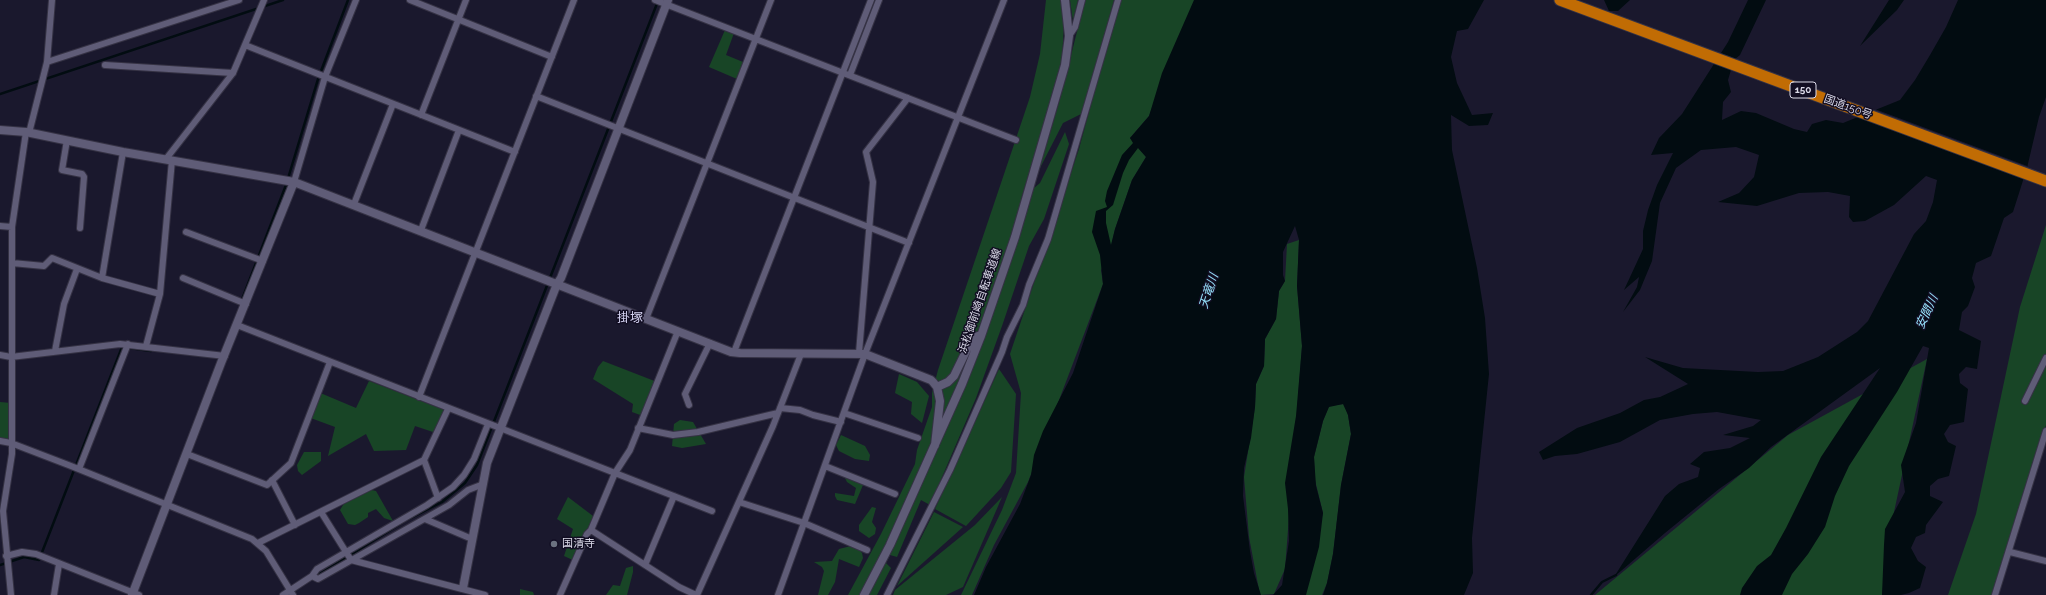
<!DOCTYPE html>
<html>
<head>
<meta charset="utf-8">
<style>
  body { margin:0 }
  canvas { display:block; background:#1a182d }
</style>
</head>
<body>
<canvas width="2046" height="595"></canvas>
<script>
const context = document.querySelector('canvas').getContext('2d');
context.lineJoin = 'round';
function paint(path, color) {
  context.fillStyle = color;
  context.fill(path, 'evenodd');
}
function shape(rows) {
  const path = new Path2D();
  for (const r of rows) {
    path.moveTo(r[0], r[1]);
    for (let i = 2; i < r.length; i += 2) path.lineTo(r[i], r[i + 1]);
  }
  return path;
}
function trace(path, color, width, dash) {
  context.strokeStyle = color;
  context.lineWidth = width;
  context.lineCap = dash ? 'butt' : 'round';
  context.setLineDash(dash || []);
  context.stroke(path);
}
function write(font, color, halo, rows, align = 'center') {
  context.font = font + ' Raleway,"Noto Sans JP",sans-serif';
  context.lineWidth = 3;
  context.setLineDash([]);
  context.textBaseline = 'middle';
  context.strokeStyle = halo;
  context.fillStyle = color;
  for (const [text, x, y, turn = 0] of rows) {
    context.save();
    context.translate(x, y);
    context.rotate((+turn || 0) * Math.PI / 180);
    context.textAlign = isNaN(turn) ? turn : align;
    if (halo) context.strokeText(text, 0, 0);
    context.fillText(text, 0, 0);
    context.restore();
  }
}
paint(shape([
  [1046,0,1061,0,1064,22,1062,61,1052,99,1021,199,1040,183,1065,132,1069,144,1044,219,1029,246,1002,326,976,398,930,505,921,500,897,557,890,555,886,563,891,568,877,595,848,595,881,534,915,464,917,450,932,407,932,393,938,370,1030,97,1040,54],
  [1070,0,1078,0,1073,21],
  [1085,0,1114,0,1083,113,1063,123,1039,170,1060,99],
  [1119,0,1195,0,1149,116,1130,138,1146,157,1132,180,1115,229,1111,246,1101,270,1103,284,1028,482,994,545,972,595,961,595,1002,510,1016,473,1021,393,1010,354,1079,149],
  [725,30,734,33,726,55,743,62,737,79,709,67],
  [2046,225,2046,425,2006,564,1994,595,1948,595,1976,514,2020,307],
  [1299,240,1297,286,1302,346,1285,569,1274,594,1260,595,1249,537,1244,477,1255,407,1256,384,1264,366,1265,339,1276,319,1279,291,1285,281,1287,244],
  [1927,359,1894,512,1882,595,1595,595,1788,435],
  [603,361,657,382,643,416,632,412,633,404,593,379,598,367],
  [999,369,1016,394,1011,472,1001,488,966,526,935,509],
  [899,374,917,382,929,396,922,423,911,414,912,402,895,393],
  [369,381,447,411,436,433,415,426,406,450,374,451,366,434,328,456,335,427,308,417,318,392,356,408],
  [0,402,11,403,11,443,0,441],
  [1344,404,1348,415,1351,434,1341,485,1333,554,1327,583,1322,595,1304,595,1323,513,1315,480,1314,457,1323,421,1329,406],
  [680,420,693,422,706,444,682,448,672,446,674,424],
  [841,435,865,446,870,455,869,461,855,459,839,451,836,445],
  [304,452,321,452,321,461,302,475,298,471,297,465],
  [849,477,861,482,863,485,855,504,837,500,835,496,835,493,854,496,856,488,847,482,845,478],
  [367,489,376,491,393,521,384,518,376,509,368,513,368,517,359,523,355,525,348,524,340,510,343,505,351,497],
  [568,497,593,516,575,561,564,556,573,529,557,519],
  [1002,497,963,587,946,595,893,595,895,590,975,525],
  [872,507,876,508,872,522,876,528,875,534,869,538,859,531,859,525],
  [934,512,963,527,897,586],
  [855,545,862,553,863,558,859,567,839,559,835,582,828,595,818,595,824,571,822,567,814,562,832,561,839,549],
  [633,566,633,572,627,595,606,595,613,585,620,586,626,568],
  [520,589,533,592,534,595,520,595]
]), '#184526');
paint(shape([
  [1194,0,1484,0,1468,29,1457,31,1451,57,1457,83,1472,115,1493,113,1488,125,1469,126,1451,115,1452,150,1477,268,1485,318,1489,374,1472,538,1473,573,1464,595,1323,595,1327,583,1333,554,1341,485,1351,434,1348,415,1343,404,1329,407,1323,421,1314,457,1316,486,1323,513,1319,547,1306,595,1273,595,1282,585,1289,541,1288,509,1285,483,1296,416,1302,346,1297,286,1299,240,1295,226,1283,252,1283,275,1285,281,1279,291,1276,319,1265,339,1264,366,1256,384,1255,407,1251,438,1244,468,1243,496,1250,551,1254,573,1261,595,974,595,986,567,1020,504,1031,475,1034,455,1043,431,1073,373,1103,284,1100,255,1092,232,1096,211,1107,207,1105,201,1107,191,1122,155,1133,143,1130,138,1149,116,1162,73],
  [1138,148,1146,157,1132,180,1115,229,1111,245,1106,223,1106,211,1113,205,1123,173,1129,160],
  [1604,0,1630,0,1618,11,1609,11],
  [1748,0,1766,0,1740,55,1734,60,1728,80,1731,92,1723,102,1722,120,1741,111,1756,113,1794,129,1807,132,1812,124,1826,120,1843,123,1900,100,1915,80,1930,55,1946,27,1958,0,2046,0,2046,97,2039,117,2027,168,2013,212,2004,218,1991,256,1976,263,1972,278,1975,287,1968,306,1962,312,1959,330,1981,341,1977,369,1966,367,1959,374,1960,383,1968,389,1964,422,1950,425,1944,434,1948,442,1956,446,1949,476,1938,479,1930,486,1930,496,1943,502,1926,525,1925,533,1916,537,1911,548,1918,561,1926,567,1920,588,1909,593,1901,595,1882,595,1884,545,1885,529,1905,492,1901,465,1916,423,1929,348,1923,346,1897,392,1849,466,1835,496,1825,527,1808,554,1792,574,1782,595,1740,595,1742,588,1757,566,1771,555,1786,528,1821,457,1880,368,1771,447,1749,468,1719,489,1665,533,1614,577,1665,496,1679,484,1698,477,1700,468,1690,464,1704,452,1730,448,1750,438,1723,435,1753,426,1761,420,1717,412,1693,414,1660,420,1620,442,1577,454,1555,456,1543,460,1539,452,1577,428,1620,413,1644,400,1660,397,1688,384,1645,357,1683,368,1758,372,1783,371,1818,357,1857,332,1868,321,1914,234,1926,221,1933,202,1937,180,1926,176,1894,205,1865,221,1853,222,1849,217,1850,196,1828,192,1799,193,1757,206,1718,202,1739,193,1754,177,1759,155,1736,147,1701,150,1676,168,1660,203,1652,261,1640,290,1623,312,1637,287,1639,277,1624,290,1643,249,1643,231,1648,210,1657,185,1673,153,1651,155,1659,138,1682,114,1728,42],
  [1889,0,1904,0,1897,10,1860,46]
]), '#020c11');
paint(shape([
  [1872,108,2030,167,2029,169,1857,115]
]), '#1a182d');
trace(shape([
  [0,94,283,0],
  [241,302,286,185,318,79,348,0],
  [0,565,24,557,39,560,122,347,151,351],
  [315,577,405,521,442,502,465,483,477,465,658,1],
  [1591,595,1602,582,1616,575]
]), '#020c11', 2.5);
const street = shape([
  [410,0,552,57],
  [655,0,1016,140],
  [1069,36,1075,27,1082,0],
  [245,45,515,152],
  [47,62,239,0],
  [105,65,233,73],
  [850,75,879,0],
  [536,96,909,243],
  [421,115,466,0],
  [29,133,47,62,52,0],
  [67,140,62,170,82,174,84,177,80,228],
  [166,159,233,73,264,0],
  [294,182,325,77,356,0],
  [354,204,393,104],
  [0,226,12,227],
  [421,230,459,130],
  [186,232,263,261],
  [12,263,44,266,52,258,102,278,160,294],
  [102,278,123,152],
  [183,278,246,304],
  [646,319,771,0],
  [237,325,712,511],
  [678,331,630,450,615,473,591,530,679,587,696,595],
  [146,346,160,294,172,160],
  [55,351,64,304,77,269],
  [734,352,871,0],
  [859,353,873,182,866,152,908,98],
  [0,355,11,357,120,344,225,356],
  [419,397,574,0],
  [2025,401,2046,358],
  [689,405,685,394,710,343],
  [780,408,800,410,813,415,841,422],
  [844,413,918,438],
  [638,428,673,435,698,432,778,413],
  [0,441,11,443,71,466,252,539,266,551,293,595],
  [187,454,267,485,291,463,330,362],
  [424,460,438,498],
  [825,466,895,494],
  [79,469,128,344],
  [272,480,295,525],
  [739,502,804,523,867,550],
  [321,512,351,560,485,595],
  [425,519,472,539],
  [258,543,424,460,448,409],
  [2010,552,2046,561],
  [6,556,22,552,36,554,139,595],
  [645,565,674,496],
  [312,576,317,569,427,505,453,487,464,475,474,459,488,424],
  [11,595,3,511,12,454,12,227,26,132],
  [54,595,59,564],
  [283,595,312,576,318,579,449,505,468,490,481,485],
  [560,595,587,534,591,530],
  [697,595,773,426,801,354],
  [778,595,865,354,1004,0],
  [887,595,950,470,1002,352,1007,337,1023,305,1029,285,1048,239,1118,0],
  [1995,595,2046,431]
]);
const secondary = shape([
  [0,130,26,132,123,152,294,182,731,352,740,353,865,354,931,380,933,382,937,387,940,401,935,445],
  [937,387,948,382,954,376,971,341,975,337,981,335],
  [463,588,487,463,557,284,561,278,668,0],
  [132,595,221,363,294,182],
  [864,595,890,545,962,384,981,336,1015,237,1065,65,1069,36,1065,0]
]);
const highway = shape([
  [1560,0,2046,181]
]);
trace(street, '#353244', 8);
trace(secondary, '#353244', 10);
trace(highway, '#353244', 13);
trace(street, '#5f5c77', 6);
trace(secondary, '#5f5c77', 8);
trace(highway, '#c16c04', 11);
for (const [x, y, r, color] of [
  [554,544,4,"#6b7280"]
]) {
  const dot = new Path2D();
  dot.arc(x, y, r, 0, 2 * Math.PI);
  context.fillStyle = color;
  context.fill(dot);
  trace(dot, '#120e23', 1.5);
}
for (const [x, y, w] of [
  [1803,90,26]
]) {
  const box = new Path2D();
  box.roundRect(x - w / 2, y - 8, w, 16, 3);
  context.fillStyle = '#120e23';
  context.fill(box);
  trace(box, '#dbdae9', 1);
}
write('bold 10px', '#dbdae9', null, [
  ["150",1803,90]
]);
write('11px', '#dbdae9', '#120e23', [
  ["国道150号",1848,107,20],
  ["浜松御前崎自転車道線",980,301,-71]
]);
write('11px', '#dbdae9', '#120e23', [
  ["国清寺",562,544]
], 'left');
write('italic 12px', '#96e2fc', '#120e23', [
  ["天竜川",1209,291,-72],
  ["安間川",1927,312,-65]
]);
write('13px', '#d4d2f1', '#120e23', [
  ["掛塚",630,318]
]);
</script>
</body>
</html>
